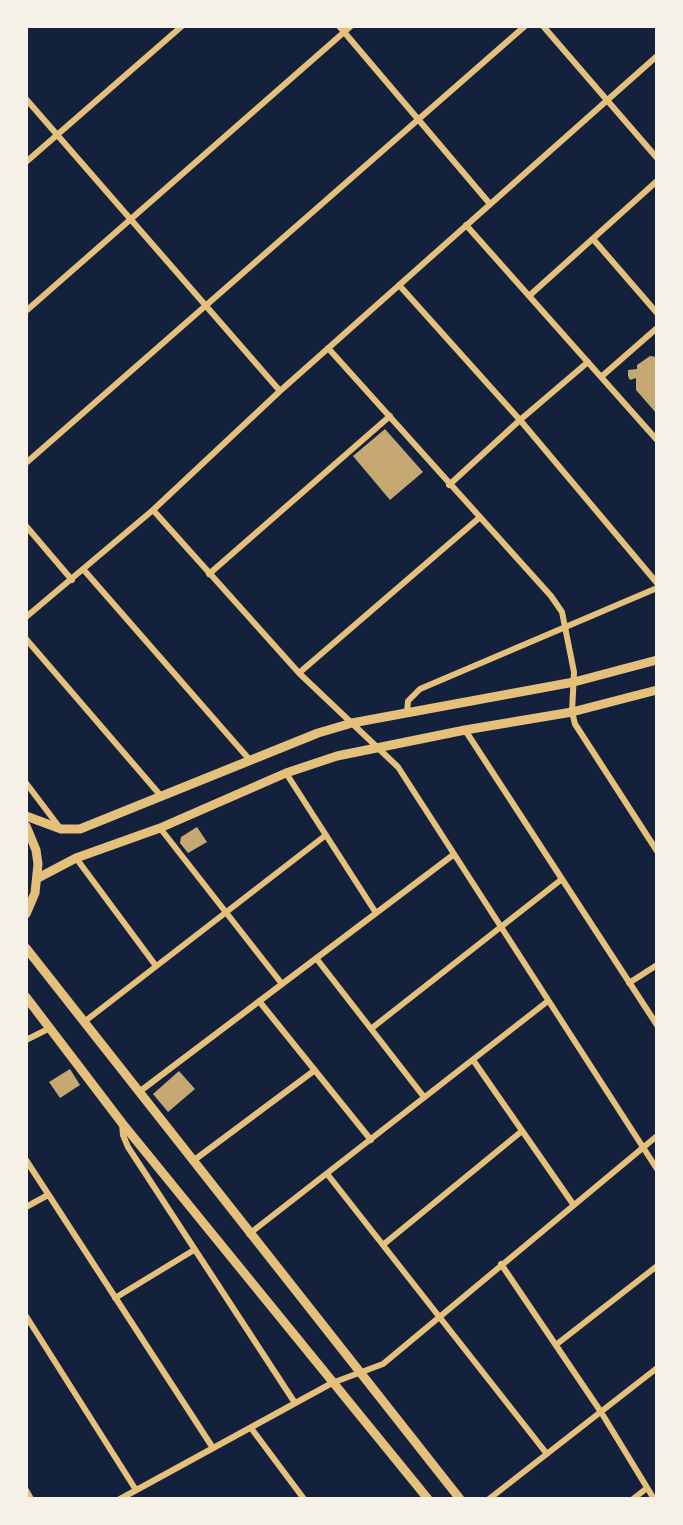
<!DOCTYPE html>
<html>
<head>
<meta charset="utf-8">
<style>
  body { margin:0 }
  #map { position:relative; width:683px; height:1525px; overflow:hidden; background:#14213d; font-family:Arial,sans-serif }
  canvas { display:block }
  .frame { position:absolute; inset:0; border:28px solid #f6f1e7; pointer-events:none }
</style>
</head>
<body>
<div id="map">
<canvas width="683" height="1525"></canvas>
<div class="frame"></div>
</div>
<script>
const context = document.querySelector('canvas').getContext('2d');
context.lineJoin = 'round';
function paint(path, color) {
  context.fillStyle = color;
  context.fill(path, 'evenodd');
}
function shape(rows) {
  const path = new Path2D();
  for (const r of rows) {
    path.moveTo(r[0], r[1]);
    for (let i = 2; i < r.length; i += 2) path.lineTo(r[i], r[i + 1]);
  }
  return path;
}
function trace(path, color, width, dash) {
  context.strokeStyle = color;
  context.lineWidth = width;
  context.lineCap = dash ? 'butt' : 'round';
  context.setLineDash(dash || []);
  context.stroke(path);
}
paint(shape([
  [650,356,657,357,657,414,636,390,636,378,630,380,628,376,628,370,637,369,637,365],
  [385,429,423,472,390,500,353,456],
  [197,827,207,842,188,853,180,843,181,837],
  [70,1069,80,1085,60,1098,49,1082],
  [179,1071,195,1089,168,1112,153,1094]
]), '#c6a872');
trace(shape([
  [339,26,490,204],
  [543,26,657,158],
  [26,99,280,391],
  [26,162,182,26],
  [466,225,657,440],
  [593,239,657,313],
  [399,285,520,420,657,583],
  [529,296,657,181],
  [26,311,351,26],
  [328,348,551,596,562,612,574,672,572,712,575,724,657,851],
  [601,377,657,328],
  [26,463,525,26],
  [449,485,520,420,588,362],
  [153,510,299,673,398,767,657,1169],
  [26,526,72,580],
  [83,569,249,759],
  [209,574,390,416],
  [26,617,153,510,280,391,657,56],
  [26,639,161,796],
  [299,673,479,518],
  [407,713,408,701,420,689,657,588],
  [465,730,657,1025],
  [286,773,376,913],
  [26,783,60,828],
  [160,828,282,984],
  [76,858,156,966],
  [316,958,424,1097],
  [629,983,657,965],
  [259,1001,371,1140],
  [84,1022,326,835],
  [372,1028,562,879],
  [26,1040,50,1028],
  [473,1060,573,1204],
  [139,1092,453,855],
  [122,1123,123,1135,128,1147,295,1403],
  [26,1160,213,1448],
  [193,1161,315,1070],
  [328,1175,547,1454],
  [26,1207,48,1195],
  [249,1234,548,1001],
  [384,1244,522,1131],
  [501,1264,601,1412,654,1499],
  [115,1298,194,1250],
  [26,1316,136,1490],
  [557,1344,657,1266],
  [251,1428,304,1499],
  [26,1490,31,1499],
  [120,1499,332,1383,383,1364,657,1136],
  [489,1499,657,1368],
  [633,1499,647,1488]
]), '#e5c07b', 6);
trace(shape([
  [26,816,61,829,80,829,318,733,352,723,574,682,657,660],
  [26,826,36,850,38,864,35,893,26,914],
  [38,878,76,858,160,828,286,773,337,756,465,730,572,712,657,690],
  [26,948,460,1499],
  [26,997,122,1123,428,1499]
]), '#e5c07b', 9);
</script>
</body>
</html>
